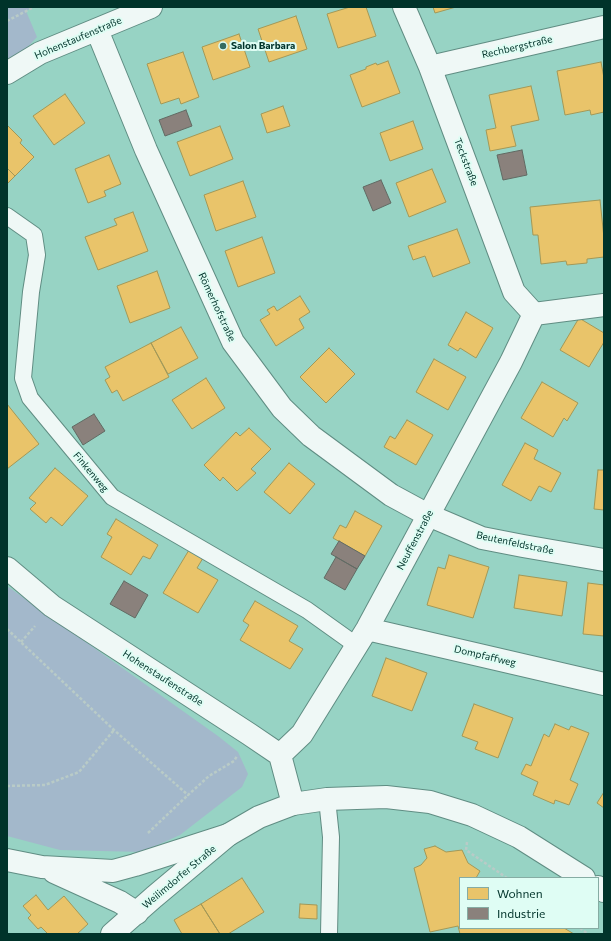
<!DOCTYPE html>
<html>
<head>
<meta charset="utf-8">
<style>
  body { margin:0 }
  #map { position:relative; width:611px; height:941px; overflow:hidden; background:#97d3c4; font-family:Commissioner,sans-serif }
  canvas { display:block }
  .frame { position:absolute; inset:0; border:8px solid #00332a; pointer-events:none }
  .legend { position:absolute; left:459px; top:877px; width:140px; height:52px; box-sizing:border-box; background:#dffdf4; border:1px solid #86aca3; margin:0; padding:5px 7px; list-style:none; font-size:12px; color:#00332a }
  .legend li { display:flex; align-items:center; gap:8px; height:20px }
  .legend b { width:20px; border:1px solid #86aca3 }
</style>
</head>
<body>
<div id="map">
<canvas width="611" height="941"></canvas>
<div class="frame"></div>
<ul class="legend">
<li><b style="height:11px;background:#e9c46a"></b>Wohnen</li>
<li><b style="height:11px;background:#8a817c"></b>Industrie</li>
</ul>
</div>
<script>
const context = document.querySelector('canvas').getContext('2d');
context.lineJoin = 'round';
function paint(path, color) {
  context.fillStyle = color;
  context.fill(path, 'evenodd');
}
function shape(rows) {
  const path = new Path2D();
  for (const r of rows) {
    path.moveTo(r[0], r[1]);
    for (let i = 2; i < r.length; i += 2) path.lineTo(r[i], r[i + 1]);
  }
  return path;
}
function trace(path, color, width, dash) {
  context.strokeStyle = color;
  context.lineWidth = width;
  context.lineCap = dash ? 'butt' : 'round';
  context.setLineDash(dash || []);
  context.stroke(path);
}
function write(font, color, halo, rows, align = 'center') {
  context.font = font + ' Commissioner,sans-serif';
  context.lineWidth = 4;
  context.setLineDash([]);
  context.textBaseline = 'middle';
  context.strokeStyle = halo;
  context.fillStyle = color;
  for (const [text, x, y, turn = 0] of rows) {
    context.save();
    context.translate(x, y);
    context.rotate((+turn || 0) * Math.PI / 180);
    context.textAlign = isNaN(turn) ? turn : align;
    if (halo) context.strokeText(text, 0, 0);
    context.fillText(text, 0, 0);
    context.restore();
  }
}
paint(shape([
  [7,7,34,7,26,11,37,37,7,69],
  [7,586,218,736,238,752,248,774,242,787,180,835,142,852,60,850,7,836]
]), '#a3b8cb');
const homes = shape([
  [350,7,366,7,376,36,338,48,327,14,350,7],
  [433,7,456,7,435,13,433,7],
  [296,16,307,49,269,62,258,29,296,16],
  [239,34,250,67,213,80,202,47,239,34],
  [183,52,199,97,181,104,179,98,161,104,147,64,183,52],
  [388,61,400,93,362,107,350,75,366,69,366,67,376,63,377,65,388,61],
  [601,62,604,78,604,112,591,115,590,110,565,115,557,71,601,62],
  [531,86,539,120,511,126,516,146,490,151,486,130,496,128,489,95,531,86],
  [65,94,85,123,54,145,33,116,65,94],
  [283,106,290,126,267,133,261,114,283,106],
  [413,121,423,149,390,161,380,133,413,121],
  [7,125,22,140,20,143,34,157,15,176,7,168,7,125],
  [220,126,233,159,190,176,177,142,220,126],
  [109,155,121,184,104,191,106,196,88,203,75,169,109,155],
  [7,168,15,176,7,184,7,168],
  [432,169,446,202,409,217,396,183,432,169],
  [243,181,256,217,216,231,204,195,243,181],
  [600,200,604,238,604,257,587,259,587,263,567,265,566,261,541,264,538,235,533,235,530,207,600,200],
  [133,212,148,251,98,270,85,237,117,225,114,219,133,212],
  [457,229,470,263,433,277,425,256,413,260,408,246,457,229],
  [262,237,275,273,238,287,225,251,262,237],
  [157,271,170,308,130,323,117,286,157,271],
  [300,296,310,312,299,319,304,328,276,346,260,320,270,314,267,310,274,306,277,311,300,296],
  [466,312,493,328,476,358,460,348,458,351,448,345,466,312],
  [579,318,604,333,604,342,589,367,560,350,579,318],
  [181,327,198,358,168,374,151,343,181,327],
  [151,343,169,377,123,401,117,390,112,393,105,380,110,377,105,367,151,343],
  [329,348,355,374,326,403,300,377,329,348],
  [434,359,466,377,448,410,416,392,434,359],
  [206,378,225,408,192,429,172,400,206,378],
  [542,382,578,403,567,421,564,418,553,437,521,418,542,382],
  [7,404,39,444,7,469,7,404],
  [407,420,433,435,416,465,384,447,390,436,395,439,407,420],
  [249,428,271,449,251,469,256,473,237,491,223,477,220,481,204,465,236,432,240,436,249,428],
  [525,443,538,450,534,459,561,473,551,492,539,486,531,501,502,485,525,443],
  [289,463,315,484,290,514,264,492,289,463],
  [55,468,88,496,62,526,51,517,46,523,30,509,36,503,29,498,55,468],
  [598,470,604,470,604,510,594,509,598,470],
  [355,511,382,526,365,556,333,538,340,525,346,528,355,511],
  [116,519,158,545,150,559,143,556,131,575,101,557,112,537,107,534,116,519],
  [189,550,203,558,197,568,218,580,198,613,163,593,189,550],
  [449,555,489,567,473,618,427,605,438,567,445,569,449,555],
  [519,575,567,582,562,616,514,608,519,575],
  [588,583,604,585,604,636,583,634,588,583],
  [255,601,298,626,289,641,303,649,290,669,240,640,249,625,243,621,255,601],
  [386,658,427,673,412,711,372,696,386,658],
  [474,704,513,718,498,758,475,749,478,742,462,736,474,704],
  [555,724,569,730,571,726,589,733,570,780,578,784,569,805,555,800,554,804,533,795,538,782,521,774,526,764,531,766,544,734,549,737,555,724],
  [604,792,604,808,597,803,604,792],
  [435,846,446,852,462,850,468,863,480,871,476,878,460,878,460,928,564,928,574,934,460,934,458,926,430,932,414,868,421,865,427,858,424,849,435,846],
  [242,878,264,912,228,934,220,934,201,904,242,878],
  [36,895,48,910,64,896,88,924,77,934,48,934,41,927,38,929,28,918,31,915,23,906,36,895],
  [201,904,220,934,182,934,174,920,201,904],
  [300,904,317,905,317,919,299,918,300,904]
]);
paint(homes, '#e9c46a');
trace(homes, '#a39857', 1);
const industry = shape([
  [186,110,192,126,165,136,159,120,186,110],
  [522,150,527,175,503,180,497,155,522,150],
  [381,180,391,203,373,211,363,187,381,180],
  [94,414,105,431,83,445,72,427,94,414],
  [339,541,365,556,357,569,331,554,339,541],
  [336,557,357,569,345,590,324,578,336,557],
  [124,581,148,595,135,618,110,604,124,581]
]);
paint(industry, '#8a817c');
trace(industry, '#616a63', 1);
const service = shape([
  [7,216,34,235,37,255,31,292,23,378,30,398,112,497,307,610,356,645],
  [327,799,331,837,329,934]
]);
const minor = shape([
  [404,7,430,67,514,292,534,314],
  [97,30,146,150,233,342,282,408,311,436,391,495,428,515,482,538,523,546,604,560],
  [430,67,604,27],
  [7,73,40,53,151,7],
  [534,314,604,305],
  [7,568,52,606,249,734,280,755,293,804],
  [367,629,604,684],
  [280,755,302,734,367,629,511,362,534,314],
  [7,860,42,867,113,871,135,865,228,835],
  [54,872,120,902,137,913]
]);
const tertiary = shape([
  [598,887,604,891],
  [112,934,154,897,228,835,259,817,293,804,327,799,386,797,430,802,472,815,519,837,584,878]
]);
trace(service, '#608d83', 18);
trace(minor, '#608d83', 24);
trace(tertiary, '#608d83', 24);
trace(shape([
  [7,21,34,7],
  [7,629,114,730,188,795,209,776,234,761,237,756],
  [21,642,35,626],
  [7,786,45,785,79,772,114,730],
  [148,833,188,795],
  [467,842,466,850,507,878],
  [580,928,588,934]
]), '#b9cbc7', 2.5, [3, 2]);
trace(service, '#eff8f6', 16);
trace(minor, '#eff8f6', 22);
trace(tertiary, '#eff8f6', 22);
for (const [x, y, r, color] of [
  [223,46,4,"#356b60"]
]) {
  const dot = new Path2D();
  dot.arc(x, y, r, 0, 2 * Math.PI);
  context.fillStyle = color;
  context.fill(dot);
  trace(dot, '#dffdf4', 1.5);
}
write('10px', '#00332a', '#dffdf4', [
  ["Hohenstaufenstraße",78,38,-23],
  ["Rechbergstraße",517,47,-13],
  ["Teckstraße",466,162,69],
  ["Römerhofstraße",217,307,65],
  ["Finkenweg",91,472,50],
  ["Neuffenstraße",415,540,-62],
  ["Beutenfeldstraße",515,543,12],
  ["Dompfaffweg",485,656,13],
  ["Hohenstaufenstraße",163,678,33],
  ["Weilimdorfer Straße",179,877,-40]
]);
write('bold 10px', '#00332a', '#dffdf4', [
  ["Salon Barbara",231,46]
], 'left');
</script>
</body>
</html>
